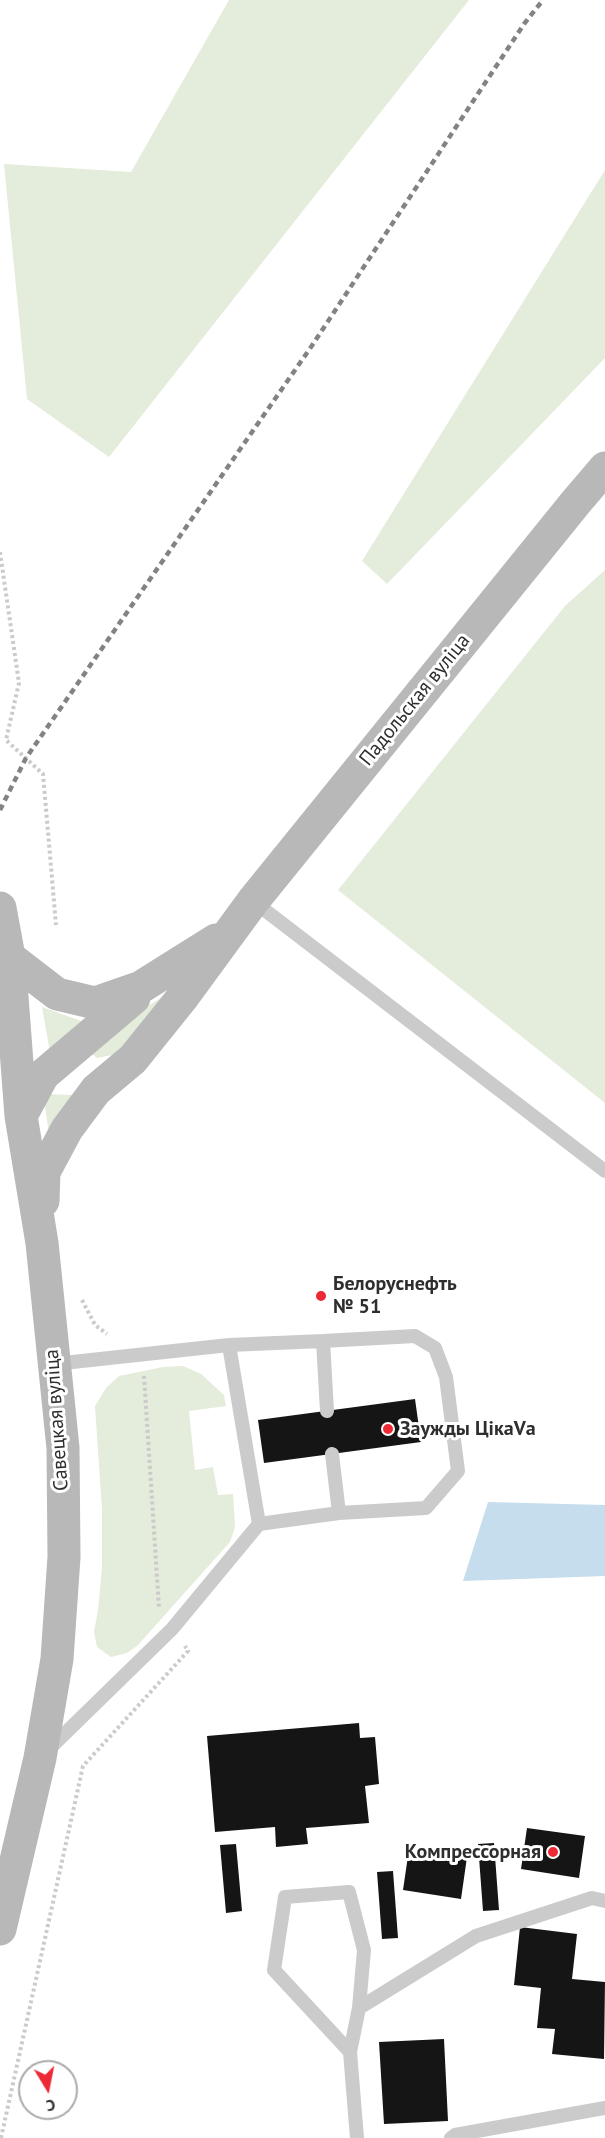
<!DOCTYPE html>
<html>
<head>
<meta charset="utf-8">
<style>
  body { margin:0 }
  #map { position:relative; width:605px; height:2138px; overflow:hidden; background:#fff; font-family:"PT Sans",sans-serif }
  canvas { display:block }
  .north { position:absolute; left:18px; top:2060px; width:60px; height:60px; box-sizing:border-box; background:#fff; border:2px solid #ababab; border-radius:50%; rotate:170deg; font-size:16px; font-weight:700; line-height:24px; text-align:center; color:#2e2e2e }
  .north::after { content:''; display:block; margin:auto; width:21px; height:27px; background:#ed2935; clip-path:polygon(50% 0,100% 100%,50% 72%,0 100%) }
</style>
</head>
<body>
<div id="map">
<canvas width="605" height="2138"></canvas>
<div class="north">С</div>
</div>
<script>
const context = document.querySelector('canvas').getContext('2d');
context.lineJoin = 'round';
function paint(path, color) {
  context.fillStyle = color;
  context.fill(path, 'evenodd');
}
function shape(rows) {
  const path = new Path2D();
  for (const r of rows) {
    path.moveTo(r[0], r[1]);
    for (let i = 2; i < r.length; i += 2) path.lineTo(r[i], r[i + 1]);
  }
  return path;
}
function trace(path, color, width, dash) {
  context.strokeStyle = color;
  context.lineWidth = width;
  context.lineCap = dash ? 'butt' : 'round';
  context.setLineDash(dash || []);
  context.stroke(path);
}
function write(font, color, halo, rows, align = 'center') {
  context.font = font + ' "PT Sans",sans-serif';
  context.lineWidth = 6;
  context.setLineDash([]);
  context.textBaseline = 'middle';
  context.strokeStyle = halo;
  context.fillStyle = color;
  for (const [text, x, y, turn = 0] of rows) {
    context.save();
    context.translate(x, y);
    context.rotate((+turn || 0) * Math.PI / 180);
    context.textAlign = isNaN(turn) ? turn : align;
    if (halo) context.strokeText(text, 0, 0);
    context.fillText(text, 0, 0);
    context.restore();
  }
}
paint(shape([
  [229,0,469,0,109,457,27,399,4,164,131,172],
  [605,170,605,358,387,584,362,561],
  [605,570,605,1103,338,890,565,606],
  [179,987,130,1044,112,1055,97,1058,88,1051,111,1028],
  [42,1007,84,1022,50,1052],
  [43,1094,73,1095,50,1140],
  [183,1366,201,1374,224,1395,226,1406,189,1411,195,1470,213,1467,218,1495,233,1494,235,1527,230,1542,138,1645,127,1653,111,1657,97,1647,94,1632,98,1610,102,1568,102,1510,95,1406,106,1388,119,1376,163,1367]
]), '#e4ecdb');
paint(shape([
  [488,1502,605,1505,605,1576,463,1581]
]), '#c6dded');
paint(shape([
  [415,1399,421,1442,264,1463,258,1420],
  [359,1723,360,1738,375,1737,379,1784,365,1786,369,1823,306,1828,308,1844,276,1847,275,1827,215,1832,207,1736],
  [527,1828,585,1836,579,1878,521,1869],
  [494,1843,499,1910,483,1911,478,1844],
  [236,1844,242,1911,226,1913,220,1845],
  [409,1849,467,1857,461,1899,403,1890],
  [393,1871,398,1938,382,1939,377,1872],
  [520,1927,577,1934,572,1979,605,1982,604,2059,552,2054,555,2029,537,2028,541,1988,514,1985],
  [444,2039,448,2121,384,2124,379,2042]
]), '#151515');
trace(shape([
  [0,552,19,683,6,740,43,774,56,925],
  [82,1300,95,1325,107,1334],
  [144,1376,159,1608],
  [1,2138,83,1766,188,1651,185,1646]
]), '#cbcbcb', 4, [3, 3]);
trace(shape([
  [253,901,605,1171],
  [323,1341,415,1336,435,1348,446,1377,458,1471,426,1508,339,1513],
  [229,1345,259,1524],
  [54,1364,229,1345,323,1341,327,1411],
  [48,1750,172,1629,259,1524,339,1513,332,1454],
  [359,2008,476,1936,592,1898,605,1901],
  [350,2052,274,1970,285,1897,349,1892,364,1950,359,2008,350,2052,357,2138],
  [451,2138,455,2135,605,2108]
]), '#cbcbcb', 14);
trace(shape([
  [0,908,9,957,21,1116,42,1243,63,1448,64,1557,57,1659,40,1758,0,1929],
  [9,957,57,994,95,1003,141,987,216,940],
  [21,1116,43,1075,134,998],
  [43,1201,44,1172,67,1129,96,1090,133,1059,182,998,253,901,576,502,605,468]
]), '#b8b8b8', 33);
trace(shape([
  [0,810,26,758,311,347,524,24,543,0]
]), '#838383', 4.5, [6, 4.5]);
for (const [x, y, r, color] of [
  [321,1296,6,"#ed2935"],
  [388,1429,6,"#ed2935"],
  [553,1852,6,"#ed2935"]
]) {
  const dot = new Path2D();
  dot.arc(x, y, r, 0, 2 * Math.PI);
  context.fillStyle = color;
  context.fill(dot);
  trace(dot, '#fff', 2);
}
write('20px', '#2e2e2e', '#fff', [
  ["Падольская вуліца",415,700,-51],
  ["Савецкая вуліца",57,1420,-94]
]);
write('bold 20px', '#2e2e2e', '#fff', [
  ["Белоруснефть",333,1284],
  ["№ 51",333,1307],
  ["Заужды ЦікаVа",400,1429],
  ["Компрессорная",541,1852,"right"]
], 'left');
</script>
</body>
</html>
